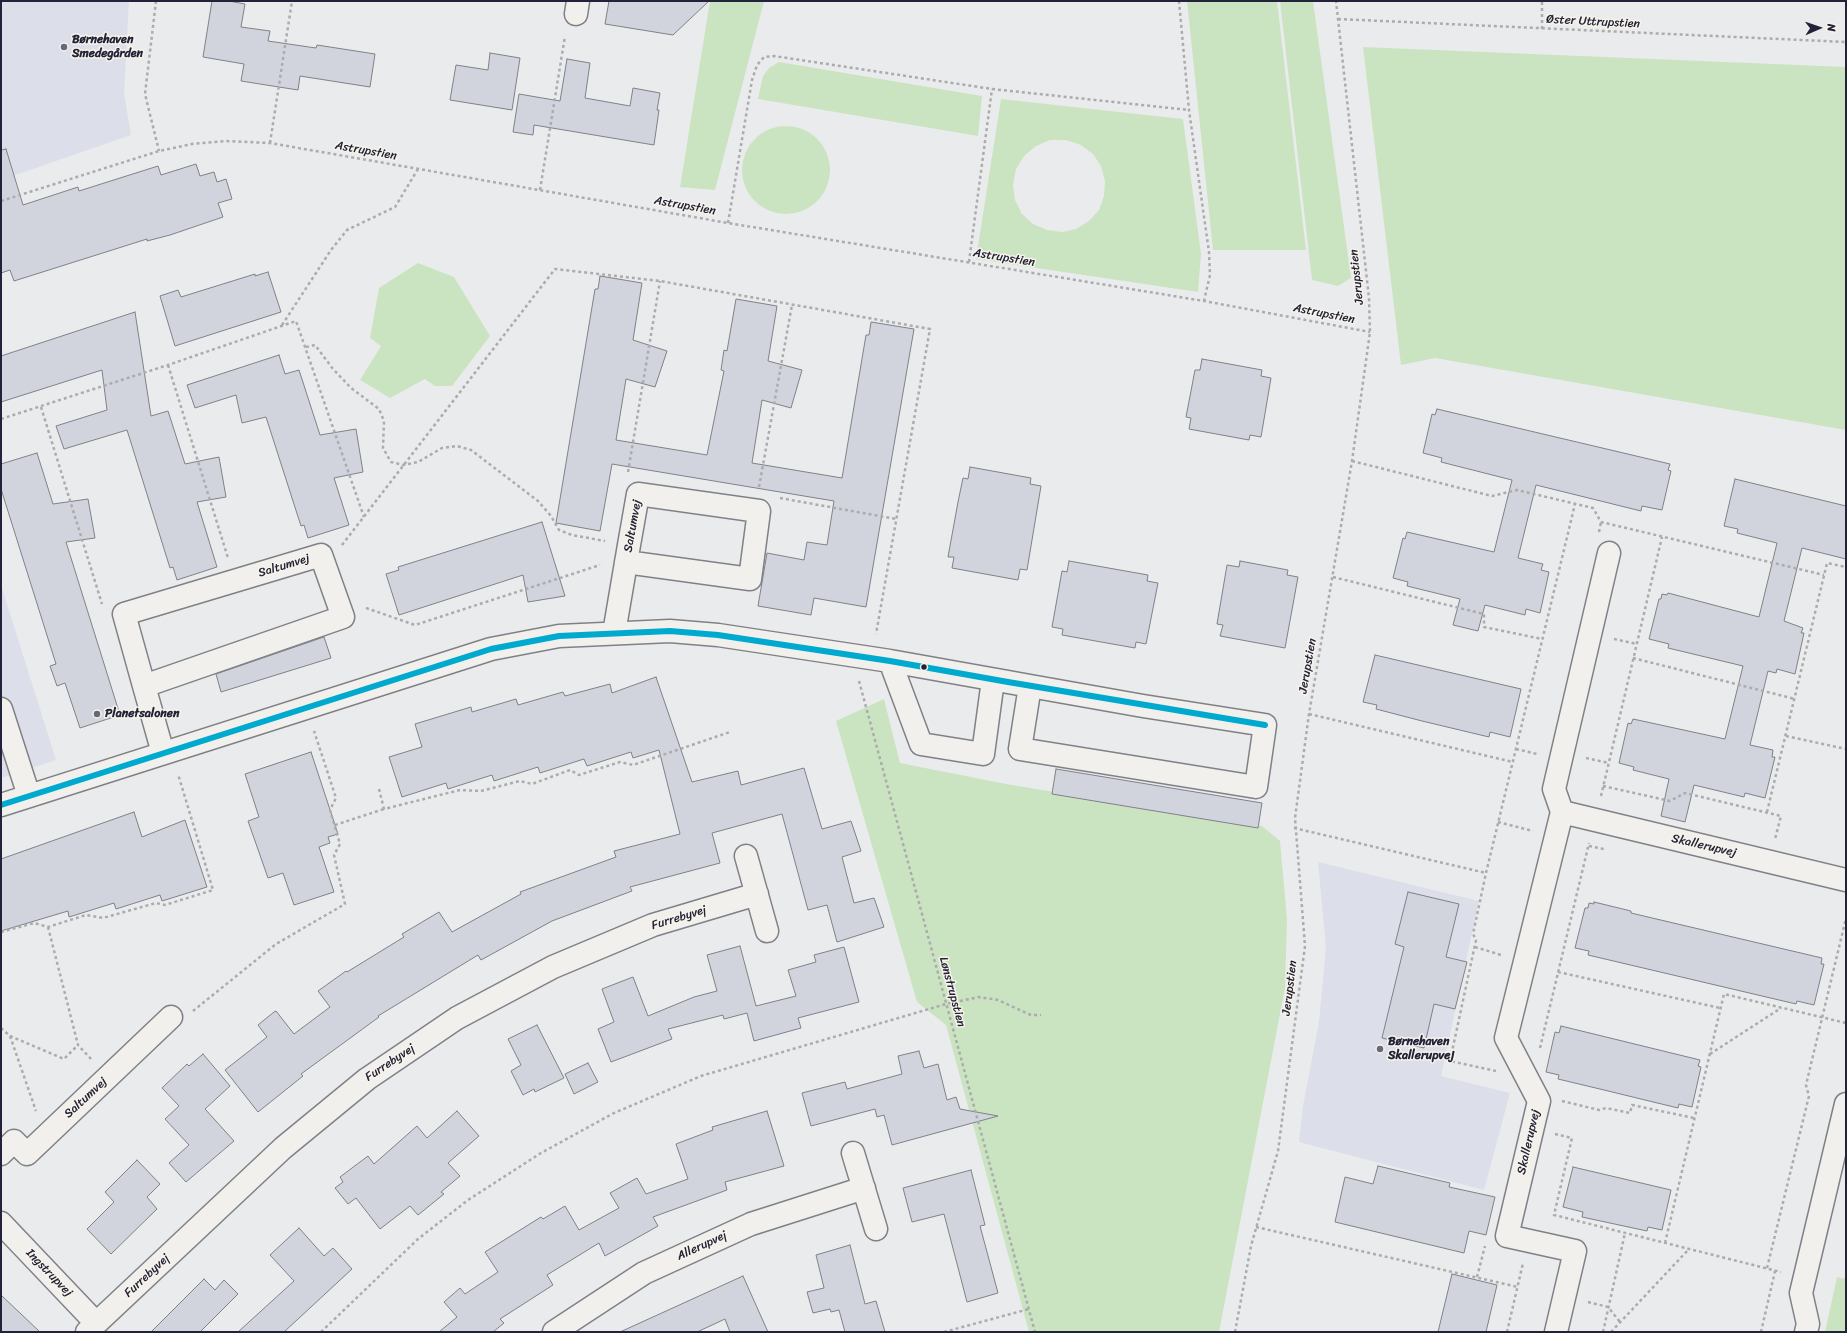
<!DOCTYPE html>
<html>
<head>
<meta charset="utf-8">
<style>
  body { margin:0 }
  #map { position:relative; width:1847px; height:1333px; overflow:hidden; background:#eaebed; font-family:Sriracha,sans-serif }
  canvas { display:block }
  .frame { position:absolute; inset:0; border:2px solid #22223b; pointer-events:none }
  .north { position:absolute; left:1799px; top:8px; width:40px; height:40px; -webkit-text-stroke:3px #f7f3e8; paint-order:stroke; rotate:88deg; font-size:11px; font-weight:700; line-height:16px; text-align:center; color:#22223b }
  .north::after { content:''; display:block; margin:auto; width:14px; height:18px; background:#22223b; clip-path:polygon(50% 0,100% 100%,50% 72%,0 100%) }
</style>
</head>
<body>
<div id="map">
<canvas width="1847" height="1333"></canvas>
<div class="frame"></div>
<div class="north">N</div>
</div>
<script>
const context = document.querySelector('canvas').getContext('2d');
context.lineJoin = 'round';
function paint(path, color) {
  context.fillStyle = color;
  context.fill(path, 'evenodd');
}
function shape(rows) {
  const path = new Path2D();
  for (const r of rows) {
    if (r.length === 3) {
      path.moveTo(r[0] + r[2], r[1]);
      path.arc(r[0], r[1], r[2], 0, 2 * Math.PI);
      continue;
    }
    path.moveTo(r[0], r[1]);
    for (let i = 2; i < r.length; i += 2) path.lineTo(r[i], r[i + 1]);
  }
  return path;
}
function trace(path, color, width, dash) {
  context.strokeStyle = color;
  context.lineWidth = width;
  context.lineCap = dash ? 'butt' : 'round';
  context.setLineDash(dash || []);
  context.stroke(path);
}
function write(font, color, halo, rows, align = 'center') {
  context.font = font + ' Sriracha,sans-serif';
  context.lineWidth = 3;
  context.setLineDash([]);
  context.textBaseline = 'middle';
  context.strokeStyle = halo;
  context.fillStyle = color;
  for (const [text, x, y, turn = 0] of rows) {
    context.save();
    context.translate(x, y);
    context.rotate((+turn || 0) * Math.PI / 180);
    context.textAlign = isNaN(turn) ? turn : align;
    if (halo) context.strokeText(text, 0, 0);
    context.fillText(text, 0, 0);
    context.restore();
  }
}
paint(shape([
  [1,1,129,1,124,93,131,135,1,180],
  [1,585,56,760,1,778],
  [1318,862,1479,901,1441,1076,1510,1093,1484,1190,1299,1142,1303,1106,1319,1022,1326,948]
]), '#dcdfe9');
paint(shape([
  [710,1,764,1,715,190,680,187],
  [1187,1,1277,1,1306,250,1213,250],
  [1280,1,1313,1,1351,278,1338,286,1312,280],
  [1363,47,1846,67,1846,430,1435,358,1401,365],
  [779,62,982,96,978,136,758,99,763,76,769,68],
  [1001,99,1183,119,1201,254,1198,292,976,259],
  [1050,140,1066,140,1081,145,1093,154,1101,166,1105,181,1104,196,1099,210,1089,221,1076,229,1062,232,1047,230,1033,224,1022,214,1015,200,1013,185,1016,169,1024,156,1036,146],
  [786,170,44],
  [418,263,454,277,490,336,452,386,435,386,425,379,390,398,360,380,381,346,370,338,379,288],
  [884,699,900,763,1006,784,1262,826,1280,841,1287,919,1285,988,1219,1332,1029,1332,946,1025,917,1002,836,721],
  [1837,1277,1846,1279,1846,1332,1825,1332]
]), '#cae4c2');
const building = shape([
  [212,1,229,1,245,4,241,27,270,31,268,41,316,48,317,45,375,54,370,87,300,76,298,90,241,81,244,64,203,57,212,1],
  [609,1,709,1,673,35,605,24,609,1],
  [490,53,520,58,512,110,450,100,456,65,488,70,490,53],
  [567,59,590,63,585,98,630,106,633,88,660,93,657,110,659,110,654,145,534,125,533,135,513,132,519,94,560,101,567,59],
  [6,149,23,205,78,187,79,191,158,166,161,175,196,164,200,176,214,172,217,182,226,179,232,199,218,203,223,217,170,235,147,241,147,239,14,281,10,270,1,273,1,150,6,149],
  [268,272,281,312,175,346,160,296,178,290,181,297,255,274,255,276,268,272],
  [600,276,642,283,633,340,667,351,655,387,626,379,616,440,707,455,724,371,721,370,724,350,727,351,736,299,777,306,768,361,802,370,791,408,762,400,752,463,842,478,866,335,869,335,871,322,914,329,866,607,814,598,811,615,758,606,767,553,804,560,807,542,827,545,834,501,612,464,600,531,556,523,595,289,598,289,600,276],
  [135,312,151,416,168,411,185,464,219,457,226,497,197,502,217,567,177,580,173,567,170,568,127,430,64,449,56,426,107,410,102,370,1,402,1,356,135,312],
  [279,355,285,374,299,370,320,435,356,429,363,472,334,478,349,525,308,538,304,525,301,526,266,417,242,423,236,395,195,408,187,385,279,355],
  [1202,359,1262,370,1261,376,1271,378,1261,437,1250,435,1249,440,1189,429,1191,418,1186,417,1195,370,1200,370,1202,359],
  [1437,409,1670,464,1668,470,1671,471,1662,510,1642,506,1641,511,1536,485,1518,558,1543,564,1541,570,1549,572,1540,613,1526,609,1525,615,1485,605,1478,631,1453,625,1460,599,1407,586,1408,582,1393,578,1403,538,1405,539,1407,532,1494,552,1512,480,1441,462,1442,458,1423,453,1432,414,1435,415,1437,409],
  [37,453,53,504,88,499,95,538,66,542,120,715,80,728,65,683,57,686,50,666,56,664,1,489,1,464,37,453],
  [970,467,1031,478,1030,484,1041,486,1027,570,1020,569,1018,580,952,568,954,557,948,557,958,502,963,478,968,479,970,467],
  [1735,479,1846,506,1846,559,1802,548,1784,621,1803,628,1801,633,1804,633,1795,674,1777,669,1776,673,1768,671,1750,745,1773,750,1772,757,1775,757,1765,798,1745,793,1744,797,1694,785,1685,822,1661,816,1669,779,1633,770,1634,767,1619,763,1628,723,1631,724,1633,719,1725,739,1743,666,1668,648,1669,644,1649,639,1659,599,1661,599,1662,594,1667,595,1668,593,1759,617,1777,543,1737,533,1738,529,1724,526,1735,479],
  [542,522,565,596,528,602,523,575,399,615,386,574,399,570,398,567,542,522],
  [1069,561,1148,575,1147,581,1158,583,1146,644,1136,642,1135,648,1062,635,1063,629,1052,627,1062,571,1067,572,1069,561],
  [1240,561,1288,570,1287,575,1298,577,1285,648,1220,636,1223,625,1217,624,1227,565,1239,567,1240,561],
  [324,637,331,658,221,692,216,674,324,637],
  [1375,655,1521,689,1510,737,1490,732,1489,737,1422,721,1376,709,1377,705,1363,702,1375,655],
  [656,677,692,782,738,771,741,785,804,768,822,829,851,821,861,851,842,857,854,903,874,898,884,927,837,942,827,905,808,910,782,814,712,833,720,863,630,887,632,891,552,921,481,960,478,955,378,1016,379,1017,301,1074,303,1076,258,1112,225,1070,267,1037,258,1025,274,1012,276,1011,294,1034,330,1007,318,991,346,971,347,972,404,937,402,934,439,912,452,932,521,894,520,892,616,857,614,851,680,834,659,750,633,758,631,752,587,766,584,759,540,773,538,767,494,781,492,775,448,789,446,783,402,797,389,757,422,747,415,724,471,707,472,712,516,699,518,705,563,692,565,696,610,684,612,693,656,677],
  [311,752,338,834,328,837,330,843,319,847,334,892,294,905,283,873,268,878,248,821,259,817,245,774,311,752],
  [1056,769,1262,803,1258,828,1052,794,1056,769],
  [134,812,142,837,185,820,207,887,162,901,160,895,116,909,114,903,69,917,68,911,1,931,1,859,134,812],
  [1408,892,1459,904,1446,957,1467,962,1455,1009,1434,1004,1424,1048,1382,1038,1404,947,1395,944,1408,892],
  [1594,902,1631,911,1631,913,1822,958,1821,964,1824,964,1814,1005,1797,1001,1796,1004,1588,955,1589,951,1575,948,1585,908,1588,908,1589,903,1594,904,1594,902],
  [740,946,756,1006,796,996,788,970,816,962,814,955,844,947,859,1002,798,1018,801,1028,754,1041,747,1013,724,1019,723,1015,668,1029,672,1039,611,1062,598,1029,614,1022,602,989,633,977,648,1016,694,997,717,991,707,955,740,946],
  [537,1025,564,1078,535,1092,534,1089,523,1095,511,1071,521,1065,508,1039,537,1025],
  [1561,1026,1700,1060,1698,1066,1701,1067,1692,1107,1679,1104,1678,1108,1604,1090,1558,1079,1559,1075,1546,1072,1555,1032,1559,1033,1561,1026],
  [919,1051,924,1068,938,1064,947,1100,956,1097,960,1109,998,1116,892,1145,884,1115,877,1117,875,1109,811,1126,802,1093,845,1082,847,1089,902,1074,898,1056,919,1051],
  [203,1054,230,1086,205,1109,234,1141,186,1182,169,1163,189,1145,165,1119,179,1106,162,1088,187,1064,189,1066,203,1054],
  [588,1063,598,1082,574,1094,565,1074,588,1063],
  [457,1111,479,1136,448,1163,460,1176,441,1192,444,1194,418,1215,410,1206,380,1229,356,1198,348,1204,335,1188,343,1182,340,1177,368,1156,374,1164,417,1126,427,1138,457,1111],
  [767,1111,784,1166,725,1182,727,1190,653,1217,658,1226,605,1256,599,1243,547,1275,553,1285,500,1319,504,1323,493,1332,439,1332,457,1317,444,1302,460,1288,465,1294,498,1272,485,1252,541,1217,543,1219,565,1206,579,1230,619,1208,610,1193,637,1178,646,1194,688,1179,676,1144,713,1130,712,1127,767,1111],
  [137,1160,160,1184,147,1197,157,1209,111,1254,87,1229,114,1202,105,1192,137,1160],
  [1378,1166,1450,1183,1449,1187,1495,1197,1486,1235,1469,1231,1464,1253,1335,1222,1345,1177,1373,1184,1378,1166],
  [1573,1167,1671,1190,1662,1230,1648,1227,1647,1231,1582,1217,1583,1212,1563,1207,1573,1167],
  [971,1170,985,1225,980,1226,998,1293,967,1302,944,1214,912,1222,903,1188,971,1170],
  [299,1228,324,1256,333,1248,352,1269,284,1332,238,1332,294,1281,270,1255,299,1228],
  [850,1245,865,1304,876,1301,885,1332,845,1332,839,1310,831,1312,830,1309,813,1313,807,1292,824,1288,816,1255,850,1245],
  [1452,1274,1497,1285,1486,1332,1438,1332,1452,1274],
  [743,1276,768,1332,730,1332,725,1319,697,1332,620,1332,743,1276],
  [204,1279,215,1290,224,1280,238,1294,200,1332,151,1332,204,1279],
  [1,1295,40,1332,1,1332,1,1295]
]);
paint(building, '#d1d4dd');
trace(building, '#808187', 1);
const minor = shape([
  [576,14,578,1],
  [614,633,629,545,638,494,759,511,750,579,626,562],
  [890,661,921,744,983,754,993,680],
  [144,686,343,617,321,555,124,614,144,686,163,753],
  [1,709,29,796],
  [1,805,491,649,559,636,670,631,718,635,890,661,1008,682,1030,686,1143,706,1265,725,1256,787,1020,749,1030,686],
  [1562,812,1846,880],
  [746,856,767,931],
  [853,1153,876,1229],
  [1,1154,14,1141,27,1154,171,1017],
  [1,1223,96,1323],
  [87,1332,283,1148,367,1079,457,1018,553,967,653,925,757,894],
  [554,1332,644,1273,751,1224,864,1188],
  [1556,1332,1575,1251,1507,1236,1539,1101,1506,1038,1562,812,1554,789,1609,553],
  [1806,1332,1808,1324,1801,1293,1846,1104]
]);
trace(minor, '#808187', 25);
trace(shape([
  [156,1,145,94,159,151],
  [1179,1,1189,110,1209,252,1210,275,1204,301],
  [1338,19,1846,42],
  [1542,29,1542,1],
  [270,143,292,1],
  [540,190,565,36],
  [1,201,159,151,192,144,226,141,270,143,728,223,1204,301,1370,332],
  [728,223,752,80,757,65,764,57,774,56,992,89,1189,110],
  [969,262,992,89],
  [282,325,331,250,347,230,395,207,418,169],
  [306,347,315,345,333,369,351,388,379,409,384,421,383,448,391,462,403,465,418,462,442,448,457,446,471,450,538,501,551,516,559,530,572,535,605,541],
  [168,365,228,558],
  [41,407,102,604],
  [1,419,168,365,296,321,364,517],
  [1352,461,1492,496,1517,490,1593,508,1601,522,1824,575],
  [628,472,660,281],
  [759,487,792,305],
  [780,498,896,519],
  [1599,532,1601,522],
  [342,545,555,269,660,281,930,329,876,634],
  [1333,577,1484,614,1484,627,1542,639],
  [366,608,415,625,600,565],
  [1614,639,1637,644],
  [1633,658,1795,699],
  [859,681,1035,1332],
  [1309,714,1513,762],
  [1786,736,1846,749],
  [1516,749,1537,754],
  [1586,758,1609,763],
  [1603,786,1670,801,1685,793,1781,816,1775,839],
  [379,789,384,809,460,790,481,791,520,781,532,784,570,770,579,775,620,762,633,765,730,732],
  [1601,796,1662,537],
  [1767,812,1827,563,1846,567],
  [1498,822,1533,831],
  [335,825,384,809],
  [1294,828,1486,873],
  [1589,846,1604,849],
  [48,927,78,1045,91,1059],
  [1,932,34,923,48,927,86,915,103,918,156,903,165,905,213,890,178,774],
  [1475,947,1501,955],
  [1558,972,1720,1008],
  [193,1011,276,944,345,904,334,855,340,844,330,810,336,798,314,731],
  [1,1028,10,1036,64,1059,78,1045],
  [10,1036,36,1111],
  [1540,1048,1589,843],
  [1710,1054,1781,1008],
  [1496,1071,1450,1061,1476,940,1473,934,1486,873,1575,504],
  [1562,1101,1599,1110,1606,1108,1630,1113,1632,1105,1694,1118],
  [1555,1134,1572,1138,1554,1215,1781,1272],
  [1256,1227,1518,1287],
  [1665,1243,1724,994,1846,1023],
  [1767,1268,1809,1096,1806,1085,1846,918],
  [1477,1277,1485,1246],
  [1588,1302,1608,1307,1620,1322],
  [321,1332,418,1239,468,1200,541,1153,614,1113,701,1076,946,1004,979,997,998,1000,1031,1015,1041,1015],
  [944,1332,1029,1309],
  [1235,1332,1251,1246,1278,1151,1305,946,1295,818,1309,714,1352,461,1370,332,1369,298,1336,1],
  [1507,1332,1523,1263],
  [1603,1332,1625,1233],
  [1611,1332,1689,1249],
  [1761,1332,1775,1271]
]), '#acabad', 2.5, [3, 3]);
trace(minor, '#f1f0ed', 22);
trace(shape([
  [1,805,491,649,559,636,670,631,718,635,890,661,1008,682,1265,725]
]), '#00a9ce', 6);
for (const [x, y, r, color] of [
  [64,47,4,"#686879"],
  [924,667,3.5,"#22223b"],
  [97,714,4,"#686879"],
  [1380,1049,4,"#686879"]
]) {
  const dot = new Path2D();
  dot.arc(x, y, r, 0, 2 * Math.PI);
  context.fillStyle = color;
  context.fill(dot);
  trace(dot, '#f7f3e8', 1.5);
}
write('12px', '#22223b', '#f7f3e8', [
  ["Øster Uttrupstien",1593,22,3],
  ["Astrupstien",366,151,10],
  ["Astrupstien",685,206,10],
  ["Astrupstien",1004,258,9],
  ["Jerupstien",1357,277,-96],
  ["Astrupstien",1324,314,11],
  ["Saltumvej",633,526,-80],
  ["Saltumvej",284,566,-17],
  ["Jerupstien",1308,666,-80],
  ["Skallerupvej",1704,846,13],
  ["Furrebyvej",679,918,-17],
  ["Jerupstien",1290,988,-83],
  ["Lønstrupstien",952,992,75],
  ["Furrebyvej",390,1063,-34],
  ["Saltumvej",86,1098,-43],
  ["Skallerupvej",1529,1142,-77],
  ["Allerupvej",702,1246,-25],
  ["Ingstrupvej",49,1273,46],
  ["Furrebyvej",147,1276,-43]
]);
write('bold 12px', '#22223b', '#f7f3e8', [
  ["Børnehaven",72,40],
  ["Smedegården",72,54],
  ["Planetsalonen",105,714],
  ["Børnehaven",1388,1042],
  ["Skallerupvej",1388,1056]
], 'left');
</script>
</body>
</html>
